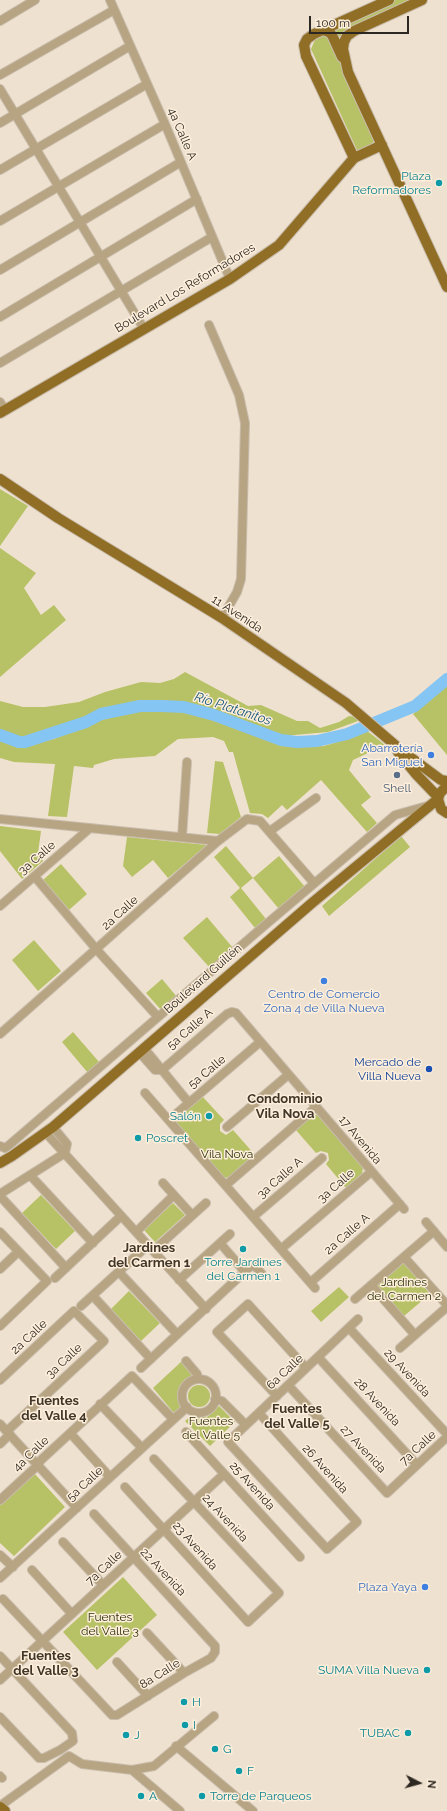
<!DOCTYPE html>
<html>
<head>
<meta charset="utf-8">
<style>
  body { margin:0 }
  #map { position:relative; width:447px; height:1811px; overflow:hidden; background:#efe1cf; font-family:Raleway,sans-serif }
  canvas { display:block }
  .north { position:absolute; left:399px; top:1763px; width:40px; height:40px; -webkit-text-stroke:3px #fdefdc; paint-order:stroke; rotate:96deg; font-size:11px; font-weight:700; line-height:16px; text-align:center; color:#2c2720 }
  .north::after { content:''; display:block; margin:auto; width:14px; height:18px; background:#2c2720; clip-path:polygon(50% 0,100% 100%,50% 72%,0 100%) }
  .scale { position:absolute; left:309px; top:16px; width:100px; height:18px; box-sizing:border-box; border:2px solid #2c2720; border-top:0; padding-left:5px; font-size:12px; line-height:14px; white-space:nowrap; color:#2c2720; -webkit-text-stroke:3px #fdefdc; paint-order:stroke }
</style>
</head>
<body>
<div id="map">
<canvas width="447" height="1811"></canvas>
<div class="north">N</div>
<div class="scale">100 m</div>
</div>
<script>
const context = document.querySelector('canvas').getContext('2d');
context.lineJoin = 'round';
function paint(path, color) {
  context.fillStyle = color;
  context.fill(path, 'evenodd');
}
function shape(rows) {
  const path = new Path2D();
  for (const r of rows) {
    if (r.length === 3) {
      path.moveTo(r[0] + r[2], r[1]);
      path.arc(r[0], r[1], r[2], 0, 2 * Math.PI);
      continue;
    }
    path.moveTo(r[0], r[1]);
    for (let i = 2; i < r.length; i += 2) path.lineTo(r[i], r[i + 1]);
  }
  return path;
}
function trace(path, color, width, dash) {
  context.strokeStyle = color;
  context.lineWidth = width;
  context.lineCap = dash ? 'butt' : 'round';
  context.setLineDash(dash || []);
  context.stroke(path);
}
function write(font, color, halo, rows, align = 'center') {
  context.font = font + ' Raleway,sans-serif';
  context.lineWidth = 3;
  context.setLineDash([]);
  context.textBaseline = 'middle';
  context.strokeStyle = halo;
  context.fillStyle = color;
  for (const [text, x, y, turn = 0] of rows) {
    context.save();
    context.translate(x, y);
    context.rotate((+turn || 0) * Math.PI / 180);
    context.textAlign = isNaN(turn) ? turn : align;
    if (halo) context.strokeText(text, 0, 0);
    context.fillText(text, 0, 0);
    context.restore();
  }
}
paint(shape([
  [394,0,410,0,336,38,332,28],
  [321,36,331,36,375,138,373,143,367,148,357,150,311,49,315,40],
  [0,489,28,506,0,546],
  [0,548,36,573,24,588,41,615,54,605,66,620,0,677],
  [185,672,248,706,261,705,297,721,308,721,320,728,339,722,349,716,355,717,358,721,328,732,283,736,256,726,185,705,141,703,97,712,44,732,30,736,18,737,0,729,0,701,23,707,45,707,79,702,105,692,141,682,160,683,174,679],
  [447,683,447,755,413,714],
  [163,710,196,714,244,732,263,735,281,744,304,747,324,746,344,740,366,730,385,745,353,760,349,770,371,797,361,805,377,823,367,832,321,780,287,810,282,805,268,818,262,814,250,813,233,752,229,752,224,741,213,737,178,739,155,756,114,759,94,765,93,768,74,766,67,817,48,816,55,764,14,762,0,758,0,741,17,746,34,744,54,739,102,720,134,711],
  [215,761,223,762,241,817,220,834,207,833],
  [0,826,41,831,38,853,43,861,22,879,0,851],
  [401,836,410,847,329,916,322,906],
  [127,837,207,845,168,878,153,860,132,877,123,866],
  [226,846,253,878,279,856,305,887,279,909,253,878,241,888,266,919,255,928,230,897,240,888,214,857],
  [61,864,87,894,69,910,43,880],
  [207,917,233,948,210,968,183,938],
  [34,940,61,971,38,991,12,960],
  [162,979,177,997,162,1011,146,993],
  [73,1032,100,1063,88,1073,62,1042],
  [202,1096,224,1120,220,1124,220,1131,226,1135,233,1130,255,1155,230,1177,224,1178,177,1124,178,1117],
  [316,1115,319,1115,363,1167,362,1174,346,1188,326,1164,329,1160,328,1153,321,1151,316,1153,295,1129,311,1116],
  [41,1195,75,1231,56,1249,22,1213],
  [173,1203,185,1215,155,1242,144,1230],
  [403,1262,430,1294,404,1316,377,1285],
  [339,1287,349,1297,321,1322,311,1311],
  [129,1291,160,1323,141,1341,111,1309],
  [182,1361,193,1374,183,1387,180,1395,182,1406,174,1413,153,1388],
  [199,1396,11],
  [219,1406,235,1422,210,1446,185,1421,191,1416,207,1417],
  [34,1473,65,1507,14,1556,0,1543,0,1505],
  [123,1577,157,1615,97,1670,63,1632]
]), '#b7c166');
trace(shape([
  [0,735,19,742,25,742,86,722,101,714,140,706,162,706,184,707,214,715,281,740,297,742,317,741,347,734,415,706,447,679]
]), '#85c5f3', 12);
const minor = shape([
  [110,0,165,124,230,279],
  [0,21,35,0],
  [0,75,114,10],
  [0,89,144,329],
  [0,123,130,46],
  [0,170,147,84],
  [0,221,165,124],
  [0,270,181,162],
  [0,317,197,199],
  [209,325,239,395,245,423,241,579,237,592,222,618],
  [0,363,212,237],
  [0,402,5,410],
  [0,819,218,841],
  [270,831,316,798],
  [182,837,187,762],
  [35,877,97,950,158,1017],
  [0,906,90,828],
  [0,1034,218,841,247,819,260,821,314,883],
  [144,1048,189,1103],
  [139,1052,155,1070,162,1070],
  [162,1070,227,1014,232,1012,236,1013,404,1209],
  [145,1093,315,1288],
  [169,1120,260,1042],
  [227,1127,288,1075],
  [45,1132,206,1309],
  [0,1146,5,1148,8,1146,257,932,395,815,427,806],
  [30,1175,93,1243],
  [163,1183,192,1215],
  [226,1185,316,1107],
  [0,1194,65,1153,67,1144,53,1127],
  [0,1196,66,1268],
  [253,1217,322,1158],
  [426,1222,447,1247],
  [137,1231,174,1195],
  [0,1232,47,1281,0,1326],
  [220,1243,245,1272],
  [281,1249,371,1172],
  [153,1251,206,1203],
  [404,1257,447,1305],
  [0,1269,18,1252],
  [119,1272,177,1334],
  [55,1278,121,1216],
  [179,1280,230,1234],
  [311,1282,400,1204],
  [371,1285,415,1335],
  [93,1296,151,1359],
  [355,1299,434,1231],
  [81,1306,148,1245],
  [349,1328,447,1434],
  [400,1348,447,1307],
  [318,1357,417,1465],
  [186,1361,197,1374,198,1379],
  [141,1368,253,1264,262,1274],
  [199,1396,17],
  [0,1380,74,1311,104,1341,7,1431],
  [288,1385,387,1493,447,1437],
  [277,1396,217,1332,248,1304,306,1368],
  [215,1399,222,1401,246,1425],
  [100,1404,142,1448],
  [259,1413,357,1522,327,1549,228,1442,358,1319],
  [0,1424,77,1508],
  [186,1432,300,1557],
  [71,1434,110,1477],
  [0,1444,10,1434],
  [125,1487,248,1622,279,1593,154,1459],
  [0,1500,37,1466,41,1460,132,1376,173,1419],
  [63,1542,103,1585],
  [0,1555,13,1567],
  [32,1570,72,1614],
  [0,1578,187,1407],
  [3,1599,112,1715,117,1715,184,1673,211,1658,215,1652,215,1646,94,1514],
  [147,1633,184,1673],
  [0,1656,72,1733,73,1741,60,1750,44,1758,39,1758,0,1717],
  [117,1662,148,1696],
  [0,1680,224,1474],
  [176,1746,253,1811],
  [132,1770,180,1811],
  [0,1776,2,1778],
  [0,1806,69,1756,82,1764,132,1770,154,1766,214,1716]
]);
const major = shape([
  [422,0,354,31,347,36,344,42,343,49,348,72,447,287],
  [323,30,329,32,332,35,342,57],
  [354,158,382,145],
  [0,413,230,279,279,245,354,158,306,56,304,45,307,39,314,34,389,0],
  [0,479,58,518,222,618,346,703,395,745,398,752,416,774,438,797],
  [402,751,441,780,447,781],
  [447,786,440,793,438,799,441,809,447,813],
  [0,1163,12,1156,53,1127,312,903,438,799],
  [0,1807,5,1811]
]);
trace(minor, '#c8bcac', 10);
trace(major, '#c8bcac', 12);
trace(minor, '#b7a482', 8);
trace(major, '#916e25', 10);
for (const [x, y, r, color] of [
  [439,183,4,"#0f9aa8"],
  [431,755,4,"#3f7fe0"],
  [397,775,4,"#5c6f8a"],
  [324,981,4,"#3f7fe0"],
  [429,1069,4,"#1a4fb4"],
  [209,1116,4,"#0f9aa8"],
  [138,1138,4,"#0f9aa8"],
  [243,1249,4,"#0f9aa8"],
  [425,1587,4,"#3f7fe0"],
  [427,1670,4,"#0f9aa8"],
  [184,1702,4,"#0f9aa8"],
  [185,1725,4,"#0f9aa8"],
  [408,1733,4,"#0f9aa8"],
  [126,1735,4,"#0f9aa8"],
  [215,1749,4,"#0f9aa8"],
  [239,1771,4,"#0f9aa8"],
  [141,1796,4,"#0f9aa8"],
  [202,1796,4,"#0f9aa8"]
]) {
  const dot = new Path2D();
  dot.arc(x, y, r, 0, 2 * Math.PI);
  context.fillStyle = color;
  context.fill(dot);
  trace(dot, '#fdefdc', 1.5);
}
write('12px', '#2c2720', '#fdefdc', [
  ["4a Calle A",182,134,67],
  ["Boulevard Los Reformadores",185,288,-31],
  ["11 Avenida",237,614,33],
  ["3a Calle",37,858,-41],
  ["2a Calle",120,913,-42],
  ["Boulevard Guillén",203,979,-41],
  ["5a Calle A",190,1029,-41],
  ["5a Calle",207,1072,-40],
  ["17 Avenida",360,1140,50],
  ["3a Calle A",280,1178,-41],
  ["3a Calle",336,1186,-41],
  ["2a Calle A",347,1234,-41],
  ["2a Calle",29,1337,-43],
  ["3a Calle",64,1361,-43],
  ["6a Calle",285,1372,-43],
  ["29 Avenida",407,1373,47],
  ["28 Avenida",377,1402,47],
  ["7a Calle",418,1448,-43],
  ["27 Avenida",363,1449,47],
  ["4a Calle",31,1454,-44],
  ["26 Avenida",325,1469,48],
  ["5a Calle",85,1484,-43],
  ["25 Avenida",252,1486,48],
  ["24 Avenida",225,1518,47],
  ["23 Avenida",195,1546,48],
  ["7a Calle",104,1568,-43],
  ["22 Avenida",163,1572,47],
  ["8a Calle",160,1674,-32]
]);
write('12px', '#0d838f', '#fdefdc', [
  ["Plaza",431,176,"right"],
  ["Reformadores",431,190,"right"],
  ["Salón",201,1116,"right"],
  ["Poscret",146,1138],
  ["Torre Jardines",243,1262,"center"],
  ["del Carmen 1",243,1276,"center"],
  ["SUMA Villa Nueva",419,1670,"right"],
  ["H",192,1702],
  ["I",193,1725],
  ["TUBAC",400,1733,"right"],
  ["J",134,1735],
  ["G",223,1749],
  ["F",247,1771],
  ["A",149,1796],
  ["Torre de Parqueos",210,1796]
], 'left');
write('12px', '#366cbe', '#fdefdc', [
  ["Abarrotería",423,748],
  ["San Miguel",423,762],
  ["Centro de Comercio",324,994,"center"],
  ["Zona 4 de Villa Nueva",324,1008,"center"],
  ["Plaza Yaya",417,1587]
], 'right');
write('12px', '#4e5e75', '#fdefdc', [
  ["Shell",397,788]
]);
write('12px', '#164399', '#fdefdc', [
  ["Mercado de",421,1062],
  ["Villa Nueva",421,1076]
], 'right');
write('12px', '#2c2f07', '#fdefdc', [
  ["Vila Nova",227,1154],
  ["Jardines",404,1282],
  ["del Carmen 2",404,1296],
  ["Fuentes",211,1421],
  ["del Valle 5",211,1435],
  ["Fuentes",110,1617],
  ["del Valle 3",110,1631]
]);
write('italic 13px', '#1b587e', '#fdefdc', [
  ["Río Platanitos",233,709,18]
]);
write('bold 13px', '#413627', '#fdefdc', [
  ["Condominio",285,1099],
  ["Vila Nova",285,1114],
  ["Jardines",149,1248],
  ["del Carmen 1",149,1263],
  ["Fuentes",54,1401],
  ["del Valle 4",54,1416],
  ["Fuentes",297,1409],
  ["del Valle 5",297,1424],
  ["Fuentes",46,1656],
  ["del Valle 3",46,1671]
]);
</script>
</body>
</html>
